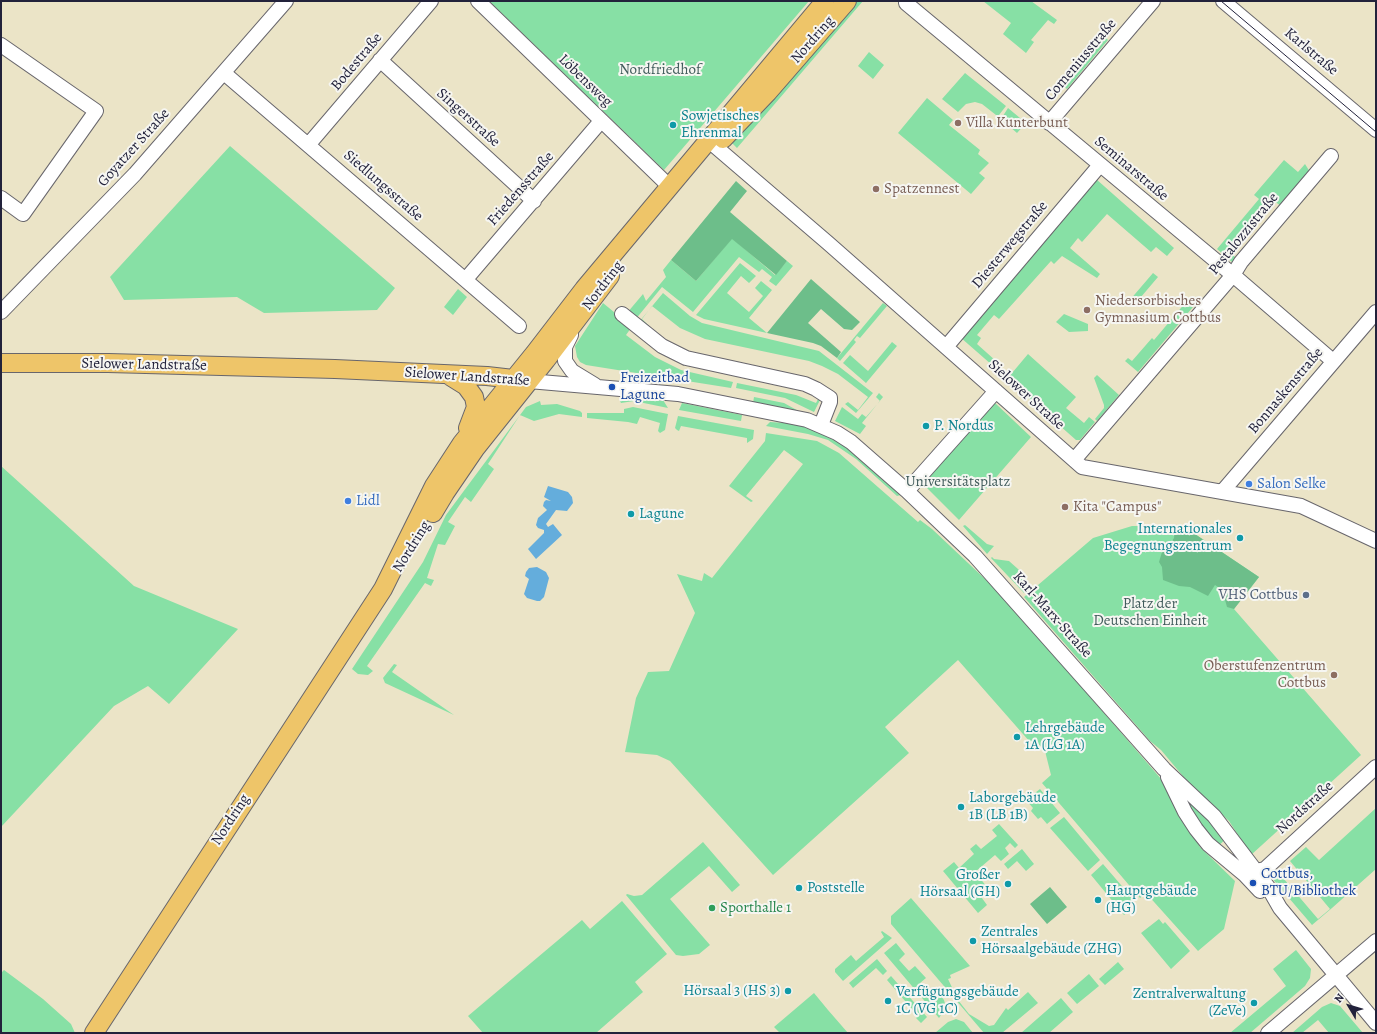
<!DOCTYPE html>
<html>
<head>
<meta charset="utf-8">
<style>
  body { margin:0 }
  #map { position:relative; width:1377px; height:1034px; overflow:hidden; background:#ebe4c7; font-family:Alegreya,serif }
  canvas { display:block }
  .frame { position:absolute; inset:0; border:2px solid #22223b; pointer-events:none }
  .north { position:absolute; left:1329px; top:986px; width:40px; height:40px; -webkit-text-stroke:3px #f6f6f2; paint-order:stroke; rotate:308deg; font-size:11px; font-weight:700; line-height:16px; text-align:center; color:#22223b }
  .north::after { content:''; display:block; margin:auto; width:14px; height:18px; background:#22223b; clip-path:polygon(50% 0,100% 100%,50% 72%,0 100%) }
</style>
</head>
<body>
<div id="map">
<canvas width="1377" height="1034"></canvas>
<div class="frame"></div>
<div class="north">N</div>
</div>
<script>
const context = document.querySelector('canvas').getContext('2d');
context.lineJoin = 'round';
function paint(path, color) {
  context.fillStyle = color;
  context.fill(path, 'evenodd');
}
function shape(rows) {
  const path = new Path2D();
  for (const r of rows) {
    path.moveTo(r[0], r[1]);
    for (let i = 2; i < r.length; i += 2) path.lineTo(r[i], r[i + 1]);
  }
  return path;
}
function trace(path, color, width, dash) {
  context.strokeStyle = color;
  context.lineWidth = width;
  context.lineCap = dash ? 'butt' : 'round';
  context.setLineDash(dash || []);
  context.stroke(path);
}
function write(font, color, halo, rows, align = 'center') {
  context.font = font + ' Alegreya,serif';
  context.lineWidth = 4;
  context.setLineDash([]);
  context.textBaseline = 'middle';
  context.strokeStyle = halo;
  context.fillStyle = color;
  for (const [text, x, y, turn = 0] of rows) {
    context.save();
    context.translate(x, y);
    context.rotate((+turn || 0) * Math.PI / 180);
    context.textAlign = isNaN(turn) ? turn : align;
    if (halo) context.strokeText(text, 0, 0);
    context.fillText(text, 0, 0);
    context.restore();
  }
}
paint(shape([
  [489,1,809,1,664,170],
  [855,1,863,1,737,148,731,142],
  [983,1,1031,1,1057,20,1054,24,1048,20,1031,40,1034,42,1026,53,1003,34,1011,23],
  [1101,32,1108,40,1067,89,1058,82],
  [869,52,884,65,873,79,858,66],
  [965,73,1006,106,999,115,996,115,982,104,975,102,966,104,958,112,942,99],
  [927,98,953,120,949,125,980,150,978,154,989,163,979,173,985,178,971,194,898,133],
  [1008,108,1026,123,1017,133,1001,119],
  [230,146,395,288,377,310,264,313,237,297,124,300,110,277],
  [1284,160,1298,172,1305,164,1310,172,1281,206,1274,201,1231,253,1237,259,1233,263,1217,249,1259,199,1254,195],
  [1096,179,1174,248,1167,256,1156,247,1151,252,1107,214,1082,242,1078,238,1070,248,1100,274,1097,278,1062,256,1054,264,1051,261,999,319,994,315,977,335,981,338,977,344,996,361,992,365,960,337],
  [732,238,775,275,787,261,793,266,776,286,769,281,772,277,762,269,759,272,739,257,693,312,662,287,635,320,627,313,643,294,646,301,666,277,663,270,671,260,696,281],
  [740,263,756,276,749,283,741,276,727,293,749,312,763,296,755,288,761,281,772,290,749,318,767,333,704,319,696,315],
  [1153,273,1158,277,1135,304,1129,301],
  [458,289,467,297,453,315,444,307],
  [663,293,690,316,702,323,819,351,873,393,856,413,845,404,848,402,858,410,868,397,838,374,822,366,809,361,705,339,680,328,652,306,642,319,649,326,647,329,639,322],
  [1186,302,1193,307,1138,372,1125,361,1128,358,1132,361,1152,338,1154,340],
  [603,303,620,317,631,328,626,335,655,357,681,370,733,382,731,388,586,365,580,362,577,357,575,346],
  [883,303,887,306,860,338,857,336,854,340,856,342,840,361,837,358],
  [1064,314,1088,324,1088,331,1069,332,1056,322],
  [892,342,897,346,866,383,843,363,850,355,868,371],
  [1028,354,1076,397,1066,408,1084,423,1089,417,1095,422,1080,440,1076,440,1007,379],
  [1097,375,1119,395,1097,421,1095,419,1104,408,1104,405,1094,378],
  [737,383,796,395,816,403,819,397,820,400,814,412,785,398,736,388],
  [879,393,883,397,862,423,866,426,860,434,835,421,842,407,858,419,862,414,866,417,880,401,876,397],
  [633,397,663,400,668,408,634,401,621,403,620,401],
  [754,397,784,403,804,414,753,403],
  [540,401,541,405,557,404,580,411,582,413,582,417,559,414,534,421,520,415,488,464,494,469,471,502,465,497,448,522,455,526,445,545,438,544,427,578,434,580,431,586,425,583,367,666,373,671,368,675,358,674,352,669,423,562,446,515,526,407],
  [994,402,1031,437,959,520,923,484],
  [682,403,742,415,741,421,679,410],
  [633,407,668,414,665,430,660,433,658,431,660,423,640,417,637,424,628,422,587,418,587,413,624,413,624,409],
  [678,416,754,430,753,439,747,443,747,438,681,426,679,431,677,430,675,428],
  [770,422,799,424,831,437,848,449,901,495,897,496,856,459,828,440,808,434,766,426],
  [766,433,817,441,839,453,918,522,920,520,932,529,1002,595,1162,780,1200,847,1235,881,1224,929,1198,951,1146,893,1140,898,1042,783,1051,775,1045,751,1034,739,1030,742,958,660,885,727,909,753,773,875,670,761,657,755,625,752,636,698,648,672,669,671,695,613,677,574,702,581,704,573,712,578,803,464,784,450,746,496,753,501,751,502,729,486,765,441],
  [1,466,134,586,238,629,169,704,148,686,114,706,1,827],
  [1180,524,1259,577,1234,609,1361,755,1251,855,1229,821,1192,787,1161,750,1150,741,1024,597,1093,538,1132,526,1142,526,1168,531],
  [965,525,987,544,994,546,987,554,963,526],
  [992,557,994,559,1009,561,1027,577,1022,583,1027,587,1027,591,1024,593,991,558],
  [394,664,397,665,392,672,454,715,385,683,383,678],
  [1040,789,1060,813,1047,824,1041,817,1038,819,1031,811,1033,808,1026,800],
  [1187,801,1191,801,1227,838,1217,847,1198,826],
  [1376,808,1376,869,1332,908,1312,925,1271,877,1278,872,1318,919,1330,909,1290,861,1306,847,1319,860],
  [1064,817,1100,860,1088,871,1050,828],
  [999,824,1018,845,1015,848,1010,843,1005,848,1009,854,1001,861,995,855,975,872,987,887,979,894,987,905,978,913,943,871,954,862,959,868,974,854,970,849,976,844,981,849,997,836,992,830],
  [703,842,740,885,732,892,709,866,670,899,710,945,699,954,683,956,676,955,626,895,627,894,634,896,642,895],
  [1022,849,1034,864,1026,871,1017,861,1008,869,1004,864],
  [1103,864,1133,899,1132,900,1136,905,1124,915,1091,875],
  [911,898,970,966,950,975,951,978,948,979,958,1000,969,1014,989,1026,994,1025,1006,1008,1008,1010,1028,992,1038,1003,1002,1033,984,1033,891,924,891,916],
  [622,901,667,954,635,982,643,992,596,1033,483,1033,468,1016,582,920,590,929],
  [1159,919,1163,924,1165,922,1190,951,1171,969,1141,933],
  [882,931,892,938,843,981,835,972,835,969,851,955,856,961,884,937,881,932],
  [896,943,905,954,899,960,909,971,915,966,926,978,920,983,930,994,936,990,944,1000,946,1008,939,1018,884,953],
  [1296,950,1311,969,1310,978,1305,986,1250,1033,1230,1033,1286,986,1273,969],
  [877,959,887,971,883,975,876,968,853,988,849,983],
  [1118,962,1124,969,1105,985,1099,979],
  [4,970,43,999,71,1024,75,1033,1,1033,1,973],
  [1089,974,1099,986,1077,1004,1067,993],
  [891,976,927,1017,921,1023,916,1018,918,1016,887,980],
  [814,993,828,1010,848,1033,780,1033,774,1027],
  [1061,998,1073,1012,1049,1033,1021,1033],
  [1331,1003,1340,1006,1363,1033,1329,1033,1318,1020,1302,1033,1292,1033,1322,1007],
  [956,1019,964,1022,973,1033,935,1033,948,1022]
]), '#87e0a5');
paint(shape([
  [736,181,747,191,730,212,787,261,776,275,732,239,696,281,671,260],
  [811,279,860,322,852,330,844,329,821,309,808,323,841,352,837,358,821,346,813,343,767,333],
  [1180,524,1259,577,1234,609,1227,607,1224,596,1221,589,1215,585,1208,596,1190,587,1179,586,1163,580,1162,567,1159,562,1165,542,1172,541,1174,538,1175,529],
  [1050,887,1067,907,1047,924,1030,904]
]), '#6dbe8a');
paint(shape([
  [548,486,568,492,572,497,573,503,567,511,556,510,546,524,548,527,553,524,562,535,536,559,528,549,544,533,544,530,538,528,536,525,538,518,547,510,543,506,544,502,546,500,551,501,544,497],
  [537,567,546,572,549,578,544,597,540,601,537,601,527,598,524,594,529,579,525,576,526,572,529,568]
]), '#64addc');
const minor = shape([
  [478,1,669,186],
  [1223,1,1376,130],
  [906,3,1233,275,1333,361],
  [1,45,96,111,23,214,1,198],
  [380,60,534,201],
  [224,73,519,326],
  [1049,123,1153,1],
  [309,144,431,1],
  [716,147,828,243,1082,467,1301,506,1376,541],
  [466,279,601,121],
  [1,312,135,174,286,1],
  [622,314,662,346,686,358,805,384,816,389,830,398,830,402,821,425],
  [571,335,565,347,565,361,572,371,595,385],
  [946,347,1100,165],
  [529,381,678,394,807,420,837,433,851,442,907,491,975,556,1164,769,1214,816,1268,887,1280,908,1376,1023],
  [1074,460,1233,275,1241,262,1331,156],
  [907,491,996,391],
  [1222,492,1376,312],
  [1168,777,1185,812,1196,829,1208,844,1244,874,1260,891],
  [1255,871,1265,869,1376,767],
  [1268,1033,1376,941]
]);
const major = shape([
  [723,139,768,92,847,1],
  [1,363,108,363,335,369,487,376,522,380],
  [450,376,466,386,474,397,476,407,468,428],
  [433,513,445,493,475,449,546,360,610,276],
  [94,1033,383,589,434,486,462,443,534,354,584,289,825,1]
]);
trace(minor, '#68666c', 16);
trace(major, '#68666c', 20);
trace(minor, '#fff', 14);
trace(major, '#eec569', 18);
trace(shape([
  [1221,1,1376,132]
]), '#22223b', 1);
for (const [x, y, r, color] of [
  [958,123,4,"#8d6e63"],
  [673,125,4,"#0f9aa8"],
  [876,189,4,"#8d6e63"],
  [1087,310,4,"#8d6e63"],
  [612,387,4,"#1a4fb4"],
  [926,426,4,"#0f9aa8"],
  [1249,484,4,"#3f7fe0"],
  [348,501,4,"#3f7fe0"],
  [1065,507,4,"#8d6e63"],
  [631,514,4,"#0f9aa8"],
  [1240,538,4,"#0f9aa8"],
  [1306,595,4,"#5c6f8a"],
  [1334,675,4,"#8d6e63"],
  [1017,737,4,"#0f9aa8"],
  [961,807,4,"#0f9aa8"],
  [1253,883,4,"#1a4fb4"],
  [1008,884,4,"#0f9aa8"],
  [799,888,4,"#0f9aa8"],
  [1098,900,4,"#0f9aa8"],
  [712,908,4,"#2e9e5b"],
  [973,941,4,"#0f9aa8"],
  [788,991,4,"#0f9aa8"],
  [888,1001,4,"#0f9aa8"],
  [1254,1003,4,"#0f9aa8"]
]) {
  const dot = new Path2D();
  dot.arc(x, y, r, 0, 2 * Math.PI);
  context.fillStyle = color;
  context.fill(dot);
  trace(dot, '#f6f6f2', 1.5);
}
write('15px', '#22223b', '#f6f6f2', [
  ["Nordring",813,40,-49],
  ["Karlstraße",1311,52,40],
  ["Comeniusstraße",1081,60,-50],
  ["Bodestraße",357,62,-50],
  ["Löbensweg",585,81,44],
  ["Singerstraße",468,118,42],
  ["Goyatzer Straße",134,148,-48],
  ["Seminarstraße",1131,169,40],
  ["Siedlungsstraße",383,186,41],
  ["Friedensstraße",521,189,-49],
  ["Pestalozzistraße",1244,234,-51],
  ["Diesterwegstraße",1010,245,-50],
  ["Nordring",603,286,-53],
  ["Sielower Landstraße",144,365,1],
  ["Sielower Landstraße",467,377,4],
  ["Bonnaskenstraße",1286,391,-50],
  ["Sielower Straße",1026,395,42],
  ["Nordring",412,547,-58],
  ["Karl-Marx-Straße",1052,615,48],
  ["Nordstraße",1305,808,-42],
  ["Nordring",231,820,-57]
]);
write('15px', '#405b5b', '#f6f6f2', [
  ["Nordfriedhof",660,70],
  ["Universitätsplatz",958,482],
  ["Platz der",1150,604],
  ["Deutschen Einheit",1150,621]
]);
write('15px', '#0d838f', '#f6f6f2', [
  ["Sowjetisches",681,116],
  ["Ehrenmal",681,133],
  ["P. Nordus",934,426],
  ["Lagune",639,514],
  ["Internationales",1232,529,"right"],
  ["Begegnungszentrum",1232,546,"right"],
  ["Lehrgebäude",1025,728],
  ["1A (LG 1A)",1025,745],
  ["Laborgebäude",969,798],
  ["1B (LB 1B)",969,815],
  ["Großer",1000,875,"right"],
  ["Hörsaal (GH)",1000,892,"right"],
  ["Poststelle",807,888],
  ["Hauptgebäude",1106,891],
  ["(HG)",1106,908],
  ["Zentrales",981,932],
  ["Hörsaalgebäude (ZHG)",981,949],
  ["Hörsaal 3 (HS 3)",780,991,"right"],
  ["Verfügungsgebäude",896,992],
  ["1C (VG 1C)",896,1009],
  ["Zentralverwaltung",1246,994,"right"],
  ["(ZeVe)",1246,1011,"right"]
], 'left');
write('15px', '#785e54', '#f6f6f2', [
  ["Villa Kunterbunt",966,123],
  ["Spatzennest",884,189],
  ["Niedersorbisches",1095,301],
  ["Gymnasium Cottbus",1095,318],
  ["Kita \"Campus\"",1073,507],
  ["Oberstufenzentrum",1326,666,"right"],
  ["Cottbus",1326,683,"right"]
], 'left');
write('15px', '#164399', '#f6f6f2', [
  ["Freizeitbad",620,378],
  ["Lagune",620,395],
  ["Cottbus,",1261,874],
  ["BTU/Bibliothek",1261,891]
], 'left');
write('15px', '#366cbe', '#f6f6f2', [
  ["Salon Selke",1257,484],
  ["Lidl",356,501]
], 'left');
write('15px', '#4e5e75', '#f6f6f2', [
  ["VHS Cottbus",1298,595]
], 'right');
write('15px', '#27864d', '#f6f6f2', [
  ["Sporthalle 1",720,908]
], 'left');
</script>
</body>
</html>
